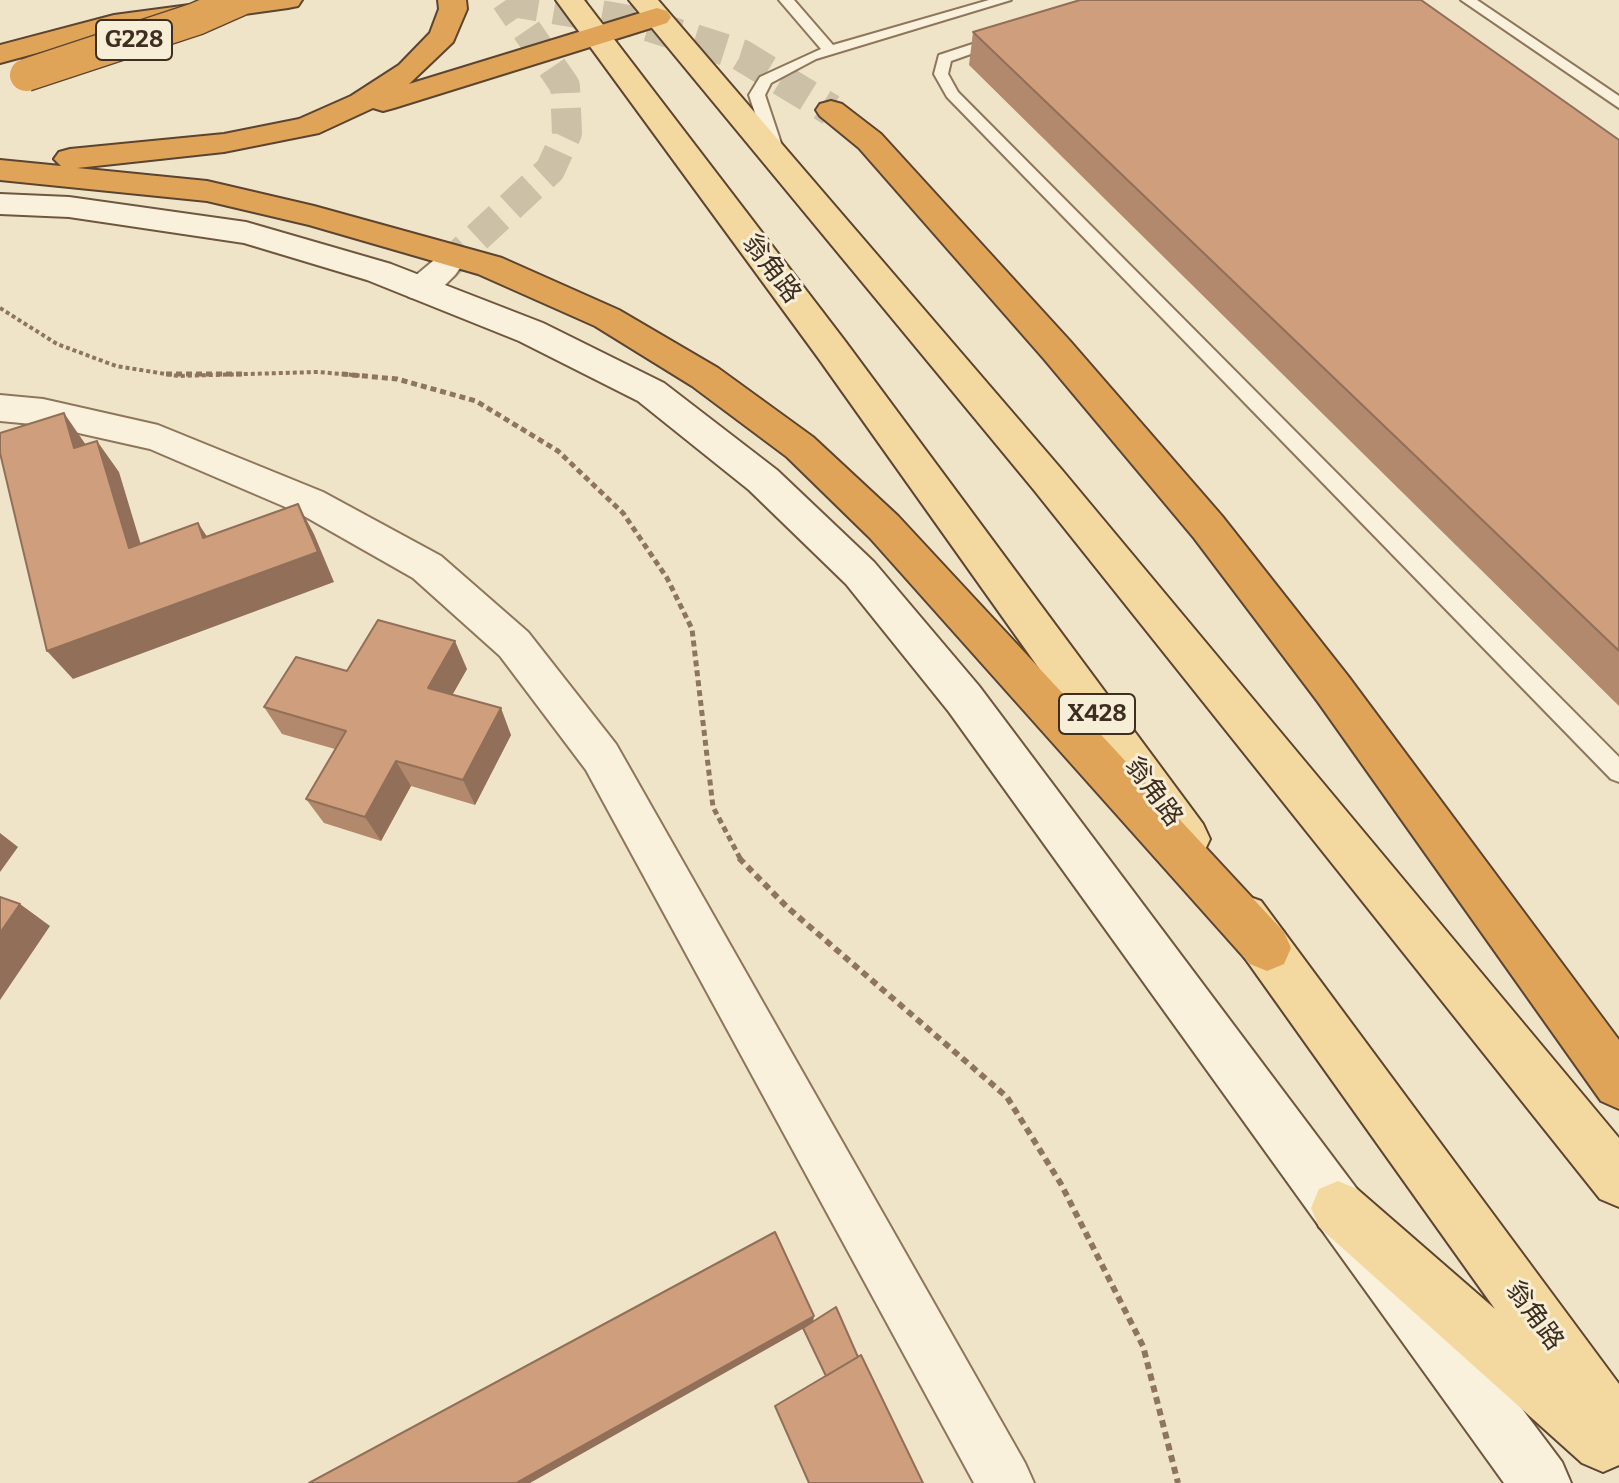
<!DOCTYPE html>
<html>
<head>
<meta charset="utf-8">
<style>
  body { margin:0 }
  canvas { display:block; background:#f0e4c8 }
</style>
</head>
<body>
<canvas width="1619" height="1483"></canvas>
<script>
const context = document.querySelector('canvas').getContext('2d');
context.lineJoin = 'round';
const shape = rows => new Path2D(rows.map(r => 'M' + r).join(''));
function stroke(path, color, width, dash) { context.strokeStyle = color; context.lineWidth = width; context.lineCap = dash ? 'butt' : 'round'; context.setLineDash(dash || []); context.stroke(path); }
function paint(path, color) { context.fillStyle = color; context.fill(path, 'evenodd'); }
function drawText(font, color, halo, rows, align = 'center') {
  context.font = font + ' Bitter,"Noto Sans SC",serif'; context.lineWidth = 6; context.setLineDash([]); context.textBaseline = 'middle'; context.strokeStyle = halo; context.fillStyle = color; for (const [text, x, y, turn = 0] of rows) {
    context.save(); context.translate(x, y); context.rotate((+turn || 0) * Math.PI / 180); context.textAlign = isNaN(turn) ? turn : align; if (halo) context.strokeText(text, 0, 0); context.fillText(text, 0, 0); context.restore();
  }
}
stroke(shape([
  [444,268,550,170,567,133,565,86,506,0]
]), '#ccc0a6', 30, [30, 15]);
stroke(shape([
  [507,0,641,23,741,55,831,110]
]), '#ccc0a6', 32, [32, 16]);
const lane = shape([
  [779,0,794,0,833,45,989,0,1011,0,816,59,771,83,765,95,785,155,777,160,769,155,749,95,760,77,821,49,779,0],
  [1461,0,1477,0,1619,96,1619,108,1461,0],
  [997,36,1004,40,1002,43,951,61,948,74,958,92,1619,757,1619,782,1611,779,947,97,934,74,939,55,997,36]
]);
const street = shape([
  [444,257,455,261,460,268,455,275,433,297,421,300,409,297,405,289,409,281,433,261,444,257],
  [0,395,43,399,158,425,323,492,441,556,528,632,616,744,1025,1463,1034,1483,974,1483,586,770,500,656,413,578,297,512,150,449,43,425,0,421,0,395]
]);
const secondary = shape([
  [0,194,69,197,246,222,391,264,543,323,664,383,777,470,874,562,979,686,1562,1462,1571,1483,1504,1483,949,712,846,584,749,490,638,401,519,341,367,280,244,243,69,217,0,214,0,194]
]);
const primary = shape([
  [556,0,584,0,845,341,1203,824,1210,839,1203,854,1187,860,1171,854,819,359,556,0],
  [629,0,658,0,1062,470,1619,1138,1619,1207,1600,1199,1034,490,629,0],
  [1244,895,1261,901,1619,1384,1619,1465,1603,1472,1582,1463,1319,1227,1311,1208,1319,1189,1338,1181,1357,1189,1495,1309,1227,933,1220,917,1227,901,1244,895]
]);
const highway = shape([
  [227,0,302,0,298,6,288,8,115,32,0,63,0,45,114,15,227,0],
  [438,0,466,0,467,9,453,42,409,84,647,11,657,8,667,11,671,17,667,23,394,108,383,111,373,108,319,133,224,152,77,168,207,181,314,206,502,258,619,310,718,368,813,437,898,516,1284,932,1291,948,1284,964,1267,971,1250,964,870,538,787,457,692,386,595,326,478,274,309,225,207,201,0,180,0,160,61,166,54,159,59,152,70,149,224,134,299,119,351,96,399,65,430,33,439,9,438,0],
  [831,101,842,104,881,134,1070,341,1222,516,1348,676,1619,1040,1619,1109,1601,1101,1318,702,1194,538,1044,359,859,148,820,116,816,110,820,104,831,101]
]);
stroke(lane, '#8d765c', 4);
stroke(street, '#8d765c', 4);
stroke(secondary, '#6f573f', 4);
stroke(primary, '#5b4430', 4);
stroke(highway, '#5b4430', 4);
stroke(shape([
  [0,308,57,344,116,366,178,376,318,372,365,376]
]), '#8d765c', 4, [4, 3]);
stroke(shape([
  [166,374,243,374],
  [342,374,397,379,476,401,558,451,623,513,667,578,692,629,713,807,741,860]
]), '#8d765c', 5, [6, 4]);
stroke(shape([
  [739,858,787,907,1007,1097,1061,1184,1143,1346,1178,1483]
]), '#8d765c', 6, [7, 5]);
paint(lane, '#faf1dc');
paint(street, '#faf1dc');
paint(secondary, '#faf1dc');
paint(primary, '#f3d9a0');
paint(highway, '#e0a458');
const highwayBridge = shape([
  [26,75,196,19,239,0]
]);
stroke(highwayBridge, '#5b4430', 35, []);
stroke(highwayBridge, '#e0a458', 32);
paint(shape([
  [973,32,1619,140,1619,706,969,65],
  [467,669,452,695,511,735,475,805,411,786,381,841,324,823,306,799,335,749,282,734,264,707,347,671]
]), '#b2896c');
paint(shape([
  [64,413,86,445,74,448],
  [97,441,119,472,151,578,129,548],
  [298,504,314,534,334,582,73,679,47,651],
  [198,523,218,553,203,538],
  [455,641,467,669,441,715,428,688],
  [501,708,511,735,475,805,463,780],
  [396,761,411,786,381,841,365,817],
  [0,833,18,847,0,872],
  [20,904,50,926,0,1000,0,933],
  [814,1316,813,1323,530,1483,516,1483]
]), '#916f58');
const building = shape([
  [1080,0,1421,0,1619,140,1619,651,973,32,1080,0],
  [64,413,74,448,97,441,129,548,198,523,203,538,298,504,318,552,47,651,0,453,0,433,64,413],
  [378,620,455,641,428,688,501,708,463,780,396,761,365,817,306,799,346,731,264,707,296,657,347,671,378,620],
  [0,897,20,904,0,933,0,897],
  [775,1232,814,1316,516,1483,309,1483,775,1232],
  [836,1307,858,1357,826,1376,803,1328,836,1307],
  [861,1355,923,1483,809,1483,775,1406,861,1355]
]);
paint(building, '#cf9f7d');
stroke(building, '#916f58', 2);
for (const [x, y, w] of [
  [134,40,76],
  [1097,714,76]
]) { const box = new Path2D(); box.roundRect(x - w / 2, y - 20, w, 40, 6); context.fillStyle = '#f7eed8'; context.fill(box); stroke(box, '#3d2e20', 2); }
drawText('bold 24px', '#3d2e20', null, [
  ["G228",134,40],
  ["X428",1097,714]
]);
drawText('26px', '#3d2e20', '#f7eed8', [
  ["翁角路",771,269,53],
  ["翁角路",1153,792,54],
  ["翁角路",1534,1316,54]
]);
</script>
</body>
</html>
